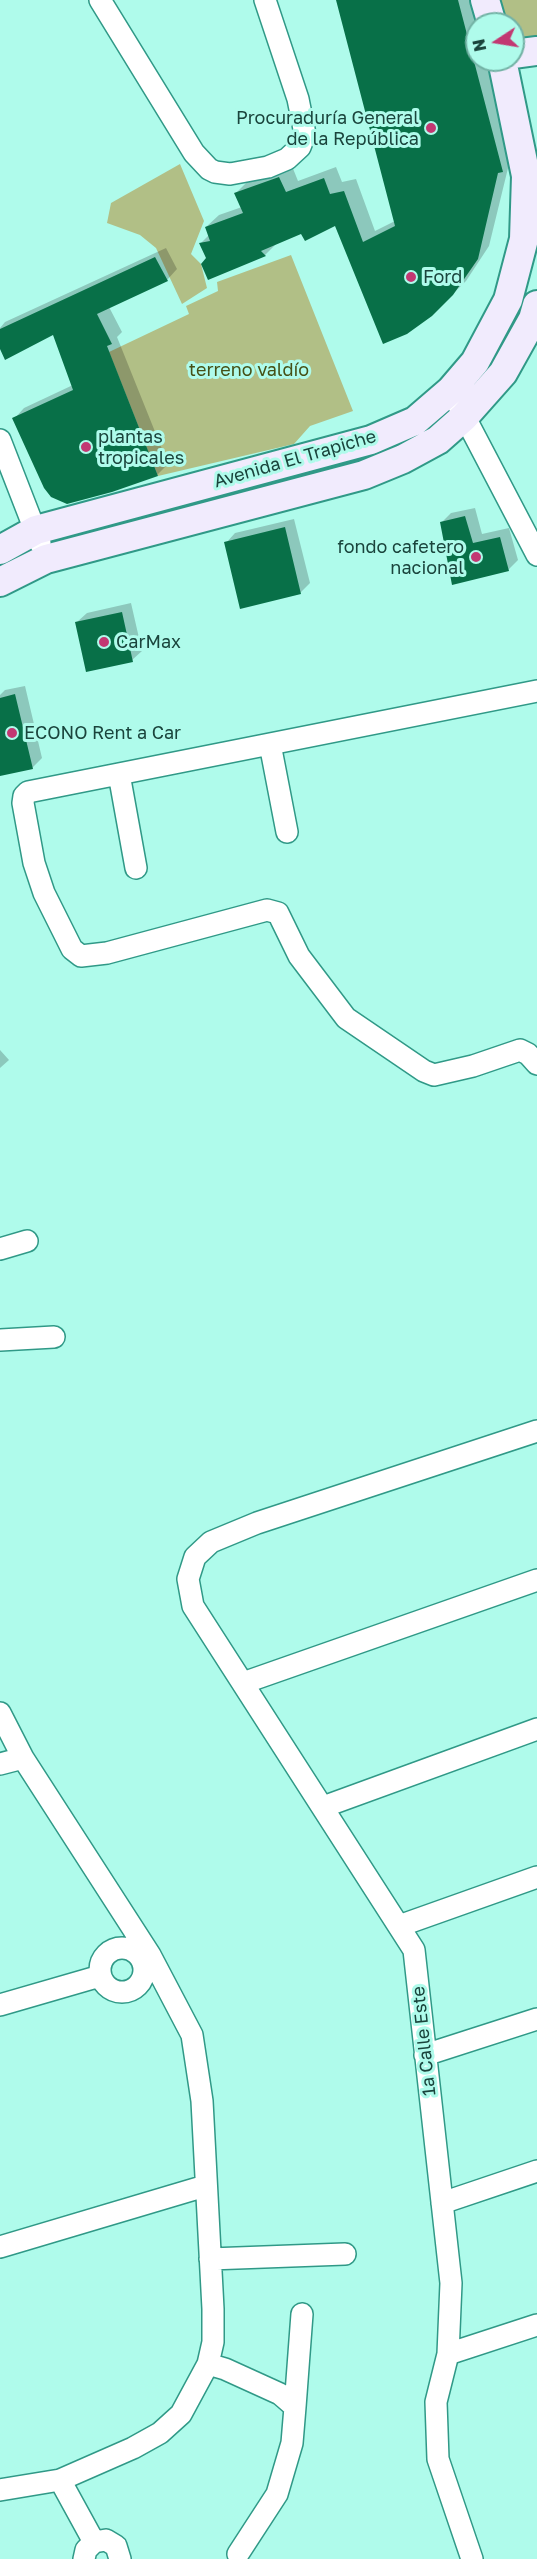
<!DOCTYPE html>
<html>
<head>
<meta charset="utf-8">
<style>
  body { margin:0 }
  #map { position:relative; width:537px; height:2559px; overflow:hidden; background:#affbeb; font-family:"Golos Text",sans-serif }
  canvas { display:block }
  .north { position:absolute; left:465px; top:12px; width:60px; height:60px; box-sizing:border-box; background:#affbeb; border:2px solid #73b2a5; border-radius:50%; rotate:258deg; font-size:16px; font-weight:700; line-height:24px; text-align:center; color:#1a443c }
  .north::after { content:''; display:block; margin:auto; width:21px; height:27px; background:#c23872; clip-path:polygon(50% 0,100% 100%,50% 72%,0 100%) }
</style>
</head>
<body>
<div id="map">
<canvas width="537" height="2559"></canvas>
<div class="north">N</div>
</div>
<script>
const context = document.querySelector('canvas').getContext('2d');
context.lineJoin = 'round';
function paint(path, color) { context.fillStyle = color; context.fill(path, 'evenodd'); }
const shape = rows => new Path2D(rows.map(r => 'M' + r).join(''));
function stroke(path, color, width, dash) { context.strokeStyle = color; context.lineWidth = width; context.lineCap = dash ? 'butt' : 'round'; context.setLineDash(dash || []); context.stroke(path); }
function drawText(font, color, halo, rows, align = 'center') {
  context.font = font + ' "Golos Text",sans-serif'; context.lineWidth = 6; context.setLineDash([]); context.textBaseline = 'middle'; context.strokeStyle = halo; context.fillStyle = color; for (const [text, x, y, turn = 0] of rows) {
    context.save(); context.translate(x, y); context.rotate((+turn || 0) * Math.PI / 180); context.textAlign = isNaN(turn) ? turn : align; if (halo) context.strokeText(text, 0, 0); context.fillText(text, 0, 0); context.restore();
  }
}
paint(shape([
  [494,0,537,0,537,38,513,44,513,24,501,24],
  [180,164,204,221,191,254,201,264,207,288,182,304,156,248,140,235,107,223,111,203],
  [291,255,353,411,310,426,294,444,158,476,109,352,189,314,186,306,218,291,217,282]
]), '#b1bf86');
paint(shape([
  [337,0,473,0,479,24,477,24,477,60,488,60,509,164,489,246,466,281,431,315,335,224,302,232,278,242,265,255,208,259,201,243,209,235,206,227,219,215,242,207,236,193,248,181,292,166,298,181,336,167,342,182,356,179,375,231,395,221],
  [166,248,177,269,167,280,109,307,122,332,117,337,168,464,157,475,14,419,24,408,73,385,54,333,0,345,0,328,5,322],
  [475,508,482,534,509,528,518,560,508,570,442,522,451,513],
  [294,519,310,583,300,593,226,543,235,533],
  [131,603,142,651,132,660,77,622,87,613],
  [25,686,42,758,32,768,0,775,0,695,5,690],
  [0,1050,9,1060,0,1068]
]), '#0003');
paint(shape([
  [336,0,458,0,503,172,498,173,478,259,453,295,432,316,407,334,383,344,335,226,305,241,301,234,261,251,266,256,208,280,201,264,206,258,199,243,210,241,205,227,243,213,234,193,279,177,286,192,324,178,330,194,344,191,363,242,395,226],
  [155,257,168,281,97,314,112,344,107,346,158,476,112,492,67,504,51,497,44,488,12,418,73,390,53,335,5,360,0,349,0,329],
  [465,516,473,543,500,537,509,571,452,585,440,522],
  [285,527,301,594,240,609,224,542],
  [122,612,133,662,86,672,75,622],
  [15,694,33,769,0,776,0,698]
]), '#087048');
const street = shape([
  [100,0,194,153,209,169,215,172,230,174,268,167,287,159,300,147,305,134,298,99,265,0],
  [458,404,537,555],
  [0,440,40,543],
  [537,691,28,792,24,796,23,803,34,863,44,893,72,949,81,956,107,953,267,910,278,913,299,956,346,1018,424,1071,434,1075,473,1066,520,1050,528,1054,537,1064],
  [270,744,287,832],
  [119,774,136,868],
  [0,1249,27,1241],
  [0,1340,54,1337],
  [243,1683,537,1580],
  [0,1713,23,1758,150,1955,192,2035,202,2101,213,2309,213,2342,208,2364,181,2414,160,2433,133,2448,60,2480,0,2490],
  [0,1764,23,1758],
  [323,1807,537,1729],
  [399,1926,537,1877],
  '100 1970a22 22 0 1 1 44 0a22 22 0 1 1-44 0Z',
  [0,2005,100,1976],
  [425,2055,537,2019],
  [442,2203,537,2171],
  [0,2247,205,2186],
  [210,2259,345,2254],
  [448,2354,537,2325],
  [208,2364,225,2369,280,2394,295,2407,292,2443,277,2494,238,2554],
  [295,2407,302,2314],
  [60,2480,94,2542],
  [84,2559,86,2550,94,2542,106,2540,116,2546,120,2559],
  [472,2559,438,2459,436,2402,448,2354,451,2283,414,1950,193,1606,188,1579,195,1557,211,1542,257,1523,537,1431]
]);
const secondary = shape([
  [485,0,492,24],
  [513,54,537,51],
  [0,550,36,530,371,440,415,421,451,390,475,362,508,300,524,239,526,176,502,60],
  [0,582,46,559,364,475,403,459,438,440,464,417,503,373,533,319,537,305]
]);
stroke(street, '#309987', 24);
stroke(secondary, '#309987', 32);
stroke(street, '#fff', 21);
stroke(secondary, '#f1ebfd', 28);
for (const [x, y, r, color] of [
  [431,128,6,"#c23872"],
  [411,277,6,"#c23872"],
  [86,447,6,"#c23872"],
  [476,557,6,"#c23872"],
  [104,642,6,"#c23872"],
  [12,733,6,"#c23872"]
]) { const dot = new Path2D(); dot.arc(x, y, r, 0, 2 * Math.PI); context.fillStyle = color; context.fill(dot); stroke(dot, '#affbeb', 2); }
drawText('18px', '#1a443c', '#affbeb', [
  ["Procuraduría General",419,118,"right"],
  ["de la República",419,139,"right"],
  ["Ford",423,277],
  ["plantas",98,437],
  ["tropicales",98,458],
  ["fondo cafetero",464,547,"right"],
  ["nacional",464,568,"right"],
  ["CarMax",116,642],
  ["ECONO Rent a Car",24,733]
], 'left');
drawText('18px', '#455015', '#affbeb', [
  ["terreno valdío",249,370]
]);
drawText('18px', '#1a443c', '#affbeb', [
  ["Avenida El Trapiche",295,459,-16],
  ["1a Calle Este",424,2041,-96]
]);
</script>
</body>
</html>
